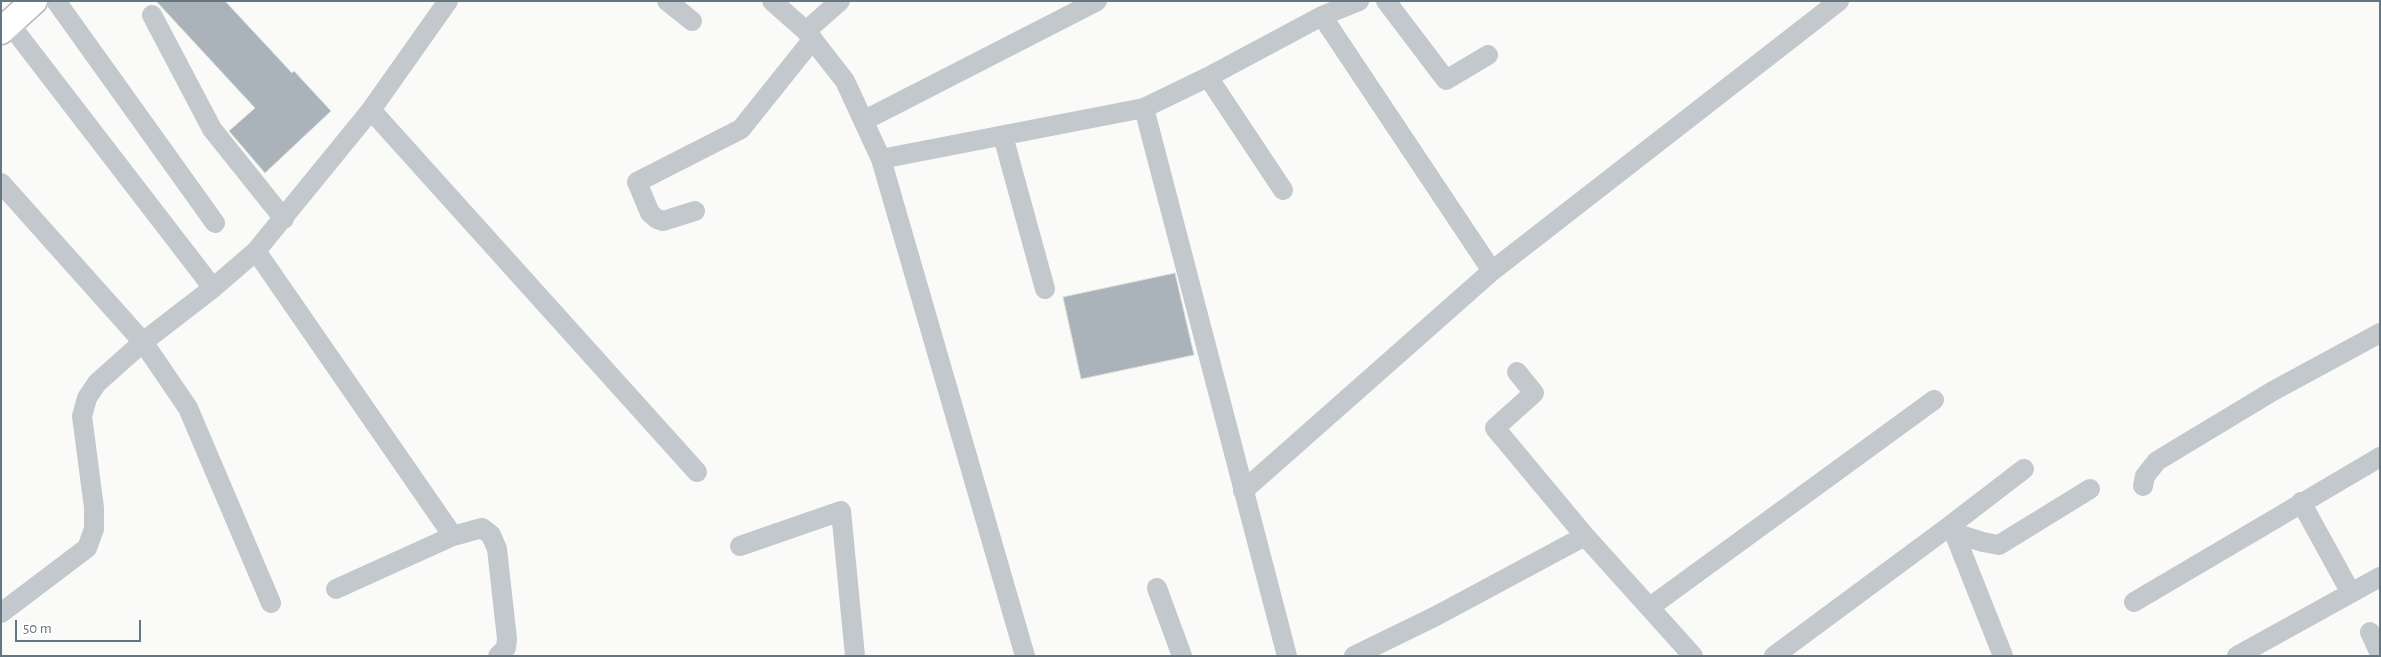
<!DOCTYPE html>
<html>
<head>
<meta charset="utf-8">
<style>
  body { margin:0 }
  #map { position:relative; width:2381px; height:657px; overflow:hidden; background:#fafaf8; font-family:"Alegreya Sans",sans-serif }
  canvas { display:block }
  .frame { position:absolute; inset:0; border:2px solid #657683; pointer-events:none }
  .scale { position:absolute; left:15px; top:620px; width:126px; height:22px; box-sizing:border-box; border:2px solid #657683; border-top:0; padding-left:6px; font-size:15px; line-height:18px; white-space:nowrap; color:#657683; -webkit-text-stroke:4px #fff; paint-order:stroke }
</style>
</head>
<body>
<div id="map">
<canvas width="2381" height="657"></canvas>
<div class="frame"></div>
<div class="scale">50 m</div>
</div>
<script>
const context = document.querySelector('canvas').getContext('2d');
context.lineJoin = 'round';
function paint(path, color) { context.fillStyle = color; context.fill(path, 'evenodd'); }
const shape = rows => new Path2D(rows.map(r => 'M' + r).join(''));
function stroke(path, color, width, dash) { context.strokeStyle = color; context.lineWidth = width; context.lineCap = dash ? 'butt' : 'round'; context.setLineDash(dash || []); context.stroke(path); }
const building = shape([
  [156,1,225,1,292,73,294,71,331,111,265,173,229,131,255,108,156,1],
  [1175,273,1194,355,1081,379,1063,297,1175,273]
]);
paint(building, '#aab3b9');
stroke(building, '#dcdcda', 1);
const major = shape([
  [1,31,34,1]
]);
stroke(major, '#b5babe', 29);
stroke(shape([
  [56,1,215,223],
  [667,1,692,21],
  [772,1,806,31,845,81,881,159,1025,656],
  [1386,1,1446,80,1488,55],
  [152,15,212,129,284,219],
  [1322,16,1492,271],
  [9,23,213,288],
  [806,31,840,1],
  [1208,77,1283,190],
  [1144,108,1287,656],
  [371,110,697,472],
  [865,120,1097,1],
  [1003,136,1045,289],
  [881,159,1144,108,1208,77,1322,16,1359,1],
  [1,183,143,342,188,408,271,603],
  [695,211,663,221,657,219,650,213,637,182,741,129,813,39],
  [256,251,453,536],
  [1517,372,1534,393,1495,428,1585,536],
  [2143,486,2145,476,2157,461,2273,391,2380,333],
  [1243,491,1492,271,1839,1],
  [2301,502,2351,593],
  [1954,533,1983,542,1999,545,2090,489],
  [740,546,841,511,855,656],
  [1157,588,1182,656],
  [336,589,453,536,482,528,491,535,497,549,507,639,506,648,498,656],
  [2134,602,2380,457],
  [1650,607,1934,400],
  [1,613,87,548,94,529,94,508,82,416,87,398,97,383,143,342,213,288,256,251,371,110,448,1],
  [2370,632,2380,654],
  [1354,656,1436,616,1585,536,1693,656],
  [1774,656,1951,525],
  [2003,656,1951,525,2024,469],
  [2237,656,2380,577]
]), '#c3c8cc', 20);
stroke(major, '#fff', 26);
</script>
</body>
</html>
